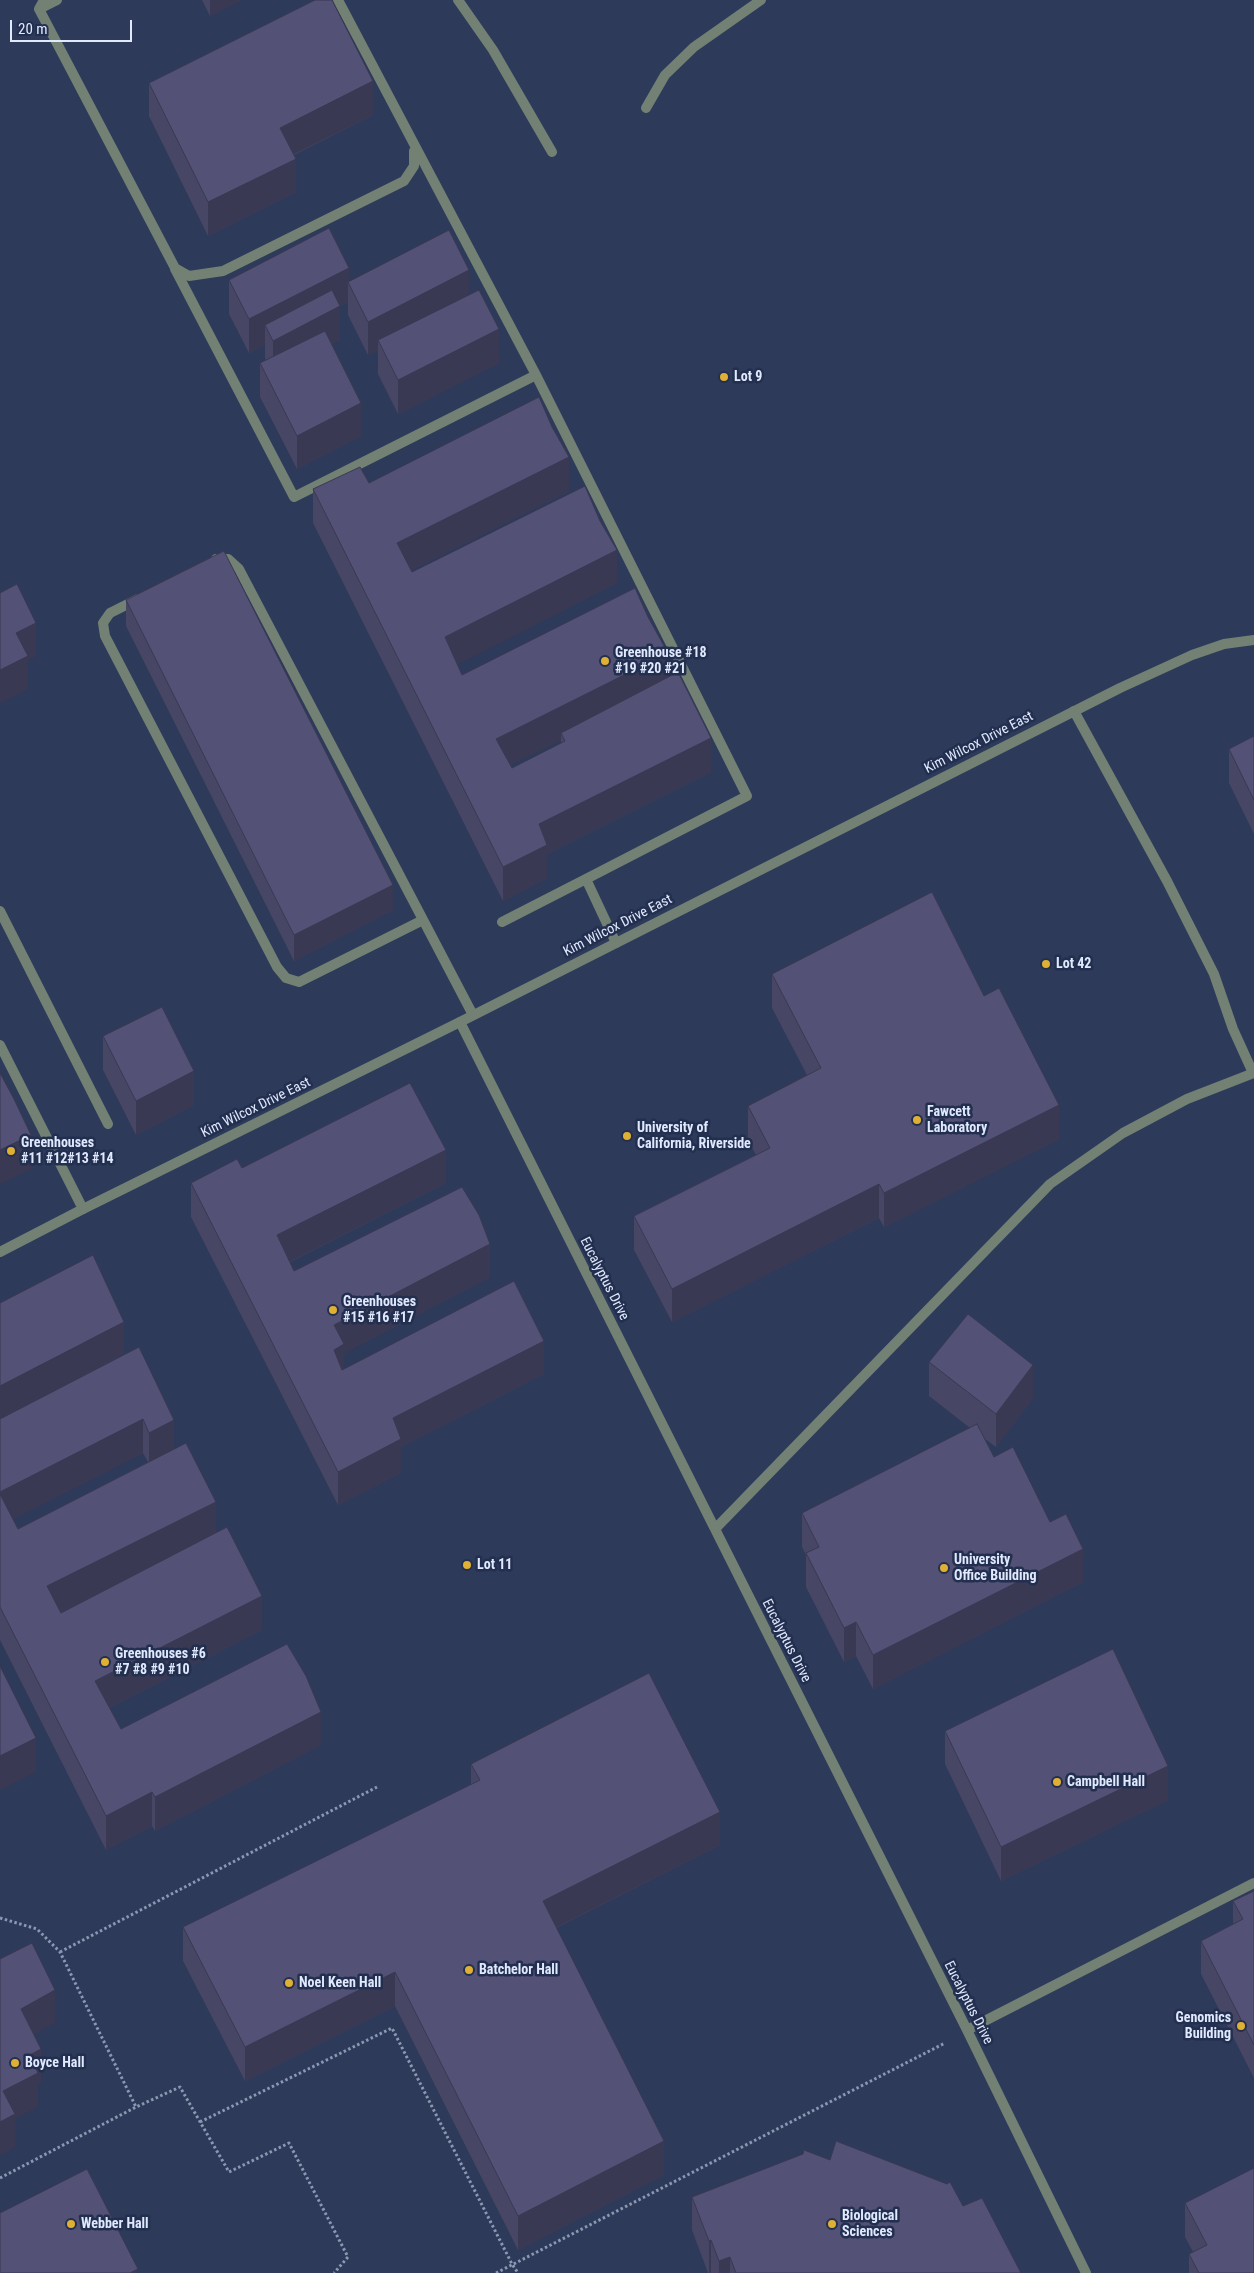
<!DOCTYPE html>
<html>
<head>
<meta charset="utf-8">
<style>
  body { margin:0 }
  #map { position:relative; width:1254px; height:2273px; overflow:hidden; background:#2d3a5a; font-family:"Roboto Condensed",sans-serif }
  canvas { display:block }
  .scale { position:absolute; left:10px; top:20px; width:122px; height:22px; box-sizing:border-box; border:2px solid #e0e9fe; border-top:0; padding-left:6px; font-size:15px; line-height:18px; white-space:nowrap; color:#e0e9fe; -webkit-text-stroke:4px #232f4f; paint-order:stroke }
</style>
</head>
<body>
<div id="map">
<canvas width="1254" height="2273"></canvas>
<div class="scale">20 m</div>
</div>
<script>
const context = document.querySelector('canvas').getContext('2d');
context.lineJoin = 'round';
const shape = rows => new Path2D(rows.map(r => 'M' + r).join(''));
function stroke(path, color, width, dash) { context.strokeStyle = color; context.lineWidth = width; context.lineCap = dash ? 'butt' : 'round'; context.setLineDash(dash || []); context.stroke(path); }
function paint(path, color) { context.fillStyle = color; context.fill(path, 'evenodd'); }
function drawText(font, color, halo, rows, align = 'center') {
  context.font = font + ' "Roboto Condensed",sans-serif'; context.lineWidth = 5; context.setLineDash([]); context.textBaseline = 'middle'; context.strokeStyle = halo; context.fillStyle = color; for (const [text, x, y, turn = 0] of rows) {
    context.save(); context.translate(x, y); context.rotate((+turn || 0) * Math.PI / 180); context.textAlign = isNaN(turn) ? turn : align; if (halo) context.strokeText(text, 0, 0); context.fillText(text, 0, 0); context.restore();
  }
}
stroke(shape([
  [0,1918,37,1929,60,1952,136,2107],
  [60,1952,377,1787],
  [200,2122,392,2028,512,2264,518,2273],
  [0,2178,136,2107,180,2087,229,2172,289,2143,348,2257,334,2273],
  [496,2273,945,2043]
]), '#8c97b1', 3, [2.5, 2.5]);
stroke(shape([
  [44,0,39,9,175,268,189,276,223,271,404,181,414,166,414,151],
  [338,0,536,375,747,796,586,879],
  [458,0,493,50,552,152],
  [39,9,57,0],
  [646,108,665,75,694,47,761,0],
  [175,269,294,497,536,375],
  [216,559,228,559,239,569,473,1015],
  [138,599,110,613,103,623,105,636,277,967,286,978,299,982,423,920],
  [1074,711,1167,881,1214,974,1233,1029,1253,1073],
  [0,911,108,1124],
  [502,922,586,879,616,943],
  [460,1022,967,2030,1086,2273],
  [0,1045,83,1209],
  [715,1529,1050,1184,1123,1133,1187,1099,1254,1073],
  [967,2030,1254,1883]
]), '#728173', 10);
stroke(shape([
  [0,1252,83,1209,460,1022,1120,688,1192,655,1224,644,1254,640]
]), '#728173', 10);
paint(shape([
  [202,0,241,0,210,16],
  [149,83,373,115,294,155,296,192,208,236,149,116],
  [229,280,349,281,469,295,499,363,398,414,378,374,378,350,368,355,348,315,348,302,340,306,340,340,331,344,361,436,297,469,260,397,260,363,266,361,265,358,265,345,249,353,229,314],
  [369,483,569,491,411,570,412,572,617,583,457,664,462,675,668,677,711,772,547,854,547,878,503,901,313,523,313,489],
  [561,740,561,743,512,768,510,765],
  [126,600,393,910,294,961,126,626],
  [1254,736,1254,834,1229,783,1229,749],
  [772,974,984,996,1059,1139,884,1227,879,1218,672,1322,634,1250,634,1216,756,1155,748,1140,748,1106,807,1075,772,1008],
  [103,1036,194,1105,136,1135,103,1070],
  [242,1168,446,1183,290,1262,294,1271,490,1277,344,1353,344,1369,544,1374,401,1447,401,1473,338,1505,191,1217,191,1183],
  [124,1354,174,1449,216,1533,262,1630,109,1708,121,1729,321,1745,155,1831,152,1826,106,1850,0,1640,0,1419],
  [143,1453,148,1462,18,1529,13,1519],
  [929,1362,1033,1398,996,1447,985,1439,994,1457,1050,1522,1083,1582,873,1689,856,1656,844,1662,806,1587,806,1555,802,1547,802,1513,970,1428,929,1396],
  [945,1731,1168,1800,1001,1881,945,1764],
  [471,1764,720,1845,556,1928,664,2175,518,2250,395,2006,245,2081,183,1961,183,1927,471,1785],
  [1254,1891,1254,2078,1201,1974,1201,1941,1233,1924,1233,1901],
  [692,2197,963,2206,1021,2273,708,2273,692,2230],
  [1185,2203,1254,2273,1189,2273,1189,2254,1193,2252,1185,2237]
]), '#474665');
paint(shape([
  [210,0,241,0,210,16],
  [373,81,373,115,280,161,280,128],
  [296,159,296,192,208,236,208,202],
  [349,268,349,284,348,282,348,302,340,306,340,340,273,375,273,341,265,325,265,345,249,353,249,319],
  [469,270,469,304,378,340,378,350,368,355,368,322],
  [499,329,499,363,398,414,398,380],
  [361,403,361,436,297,469,297,436],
  [569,457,569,491,397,577,397,543],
  [617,550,617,583,445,671,445,637],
  [36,623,36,656,28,660,28,689,0,703,0,670,16,633],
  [668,653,668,687,561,733,561,740,496,772,496,739],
  [711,738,711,772,547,854,547,878,503,901,503,867,539,824],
  [393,885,393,910,294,961,294,935],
  [194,1071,194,1105,136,1135,136,1101],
  [1059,1105,1059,1139,884,1227,884,1193],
  [31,1135,31,1169,0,1184,0,1150],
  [446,1150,446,1183,277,1268,277,1235],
  [879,1184,879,1218,672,1322,672,1289],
  [490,1244,490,1277,344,1353,344,1378,334,1383,334,1325],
  [124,1322,124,1356,0,1419,0,1386],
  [544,1341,544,1374,401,1447,401,1473,338,1505,338,1472,393,1418],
  [1033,1365,1033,1398,996,1447,996,1414],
  [143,1419,143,1453,0,1526,0,1492],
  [174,1420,174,1454,149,1466,149,1433],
  [216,1502,216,1536,47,1620,47,1586],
  [1083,1549,1083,1582,873,1689,873,1655],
  [262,1596,262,1630,95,1715,95,1681],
  [856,1622,856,1656,844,1662,844,1628],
  [321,1712,321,1745,155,1831,155,1797],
  [36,1738,36,1772,0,1790,0,1756],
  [1168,1766,1168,1800,1001,1881,1001,1847],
  [152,1792,152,1826,106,1850,106,1816],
  [720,1812,720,1845,543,1934,543,1901],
  [395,1972,395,2006,245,2081,245,2047],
  [55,1990,55,2023,21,2042,21,2009],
  [41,2049,41,2083,38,2084,38,2107,15,2119,15,2147,0,2155,0,2122,3,2091,30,2055],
  [664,2141,664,2175,518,2250,518,2216],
  [711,2240,711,2273,709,2273,709,2241],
  [730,2257,730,2273,719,2273,719,2261],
  [138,2269,138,2273,130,2273]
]), '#3a3953');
const building = shape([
  [315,0,332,0,373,81,280,128,296,159,208,202,149,83,315,0],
  [329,228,349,268,249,319,229,280,329,228],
  [449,230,469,270,368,322,348,282,449,230],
  [332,290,340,306,273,341,265,325,332,290],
  [479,290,499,329,398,380,378,340,479,290],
  [325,331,361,403,297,436,260,363,325,331],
  [539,397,552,427,569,457,397,543,412,572,585,486,600,521,617,550,445,637,462,675,635,588,648,617,668,653,496,739,512,768,565,741,561,733,678,672,711,738,539,824,547,845,503,867,313,489,360,467,369,483,539,397],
  [224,551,393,885,294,935,126,600,224,551],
  [17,584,36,623,16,633,28,656,0,670,0,593,17,584],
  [1254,736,1254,800,1229,749,1254,736],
  [932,892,984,996,999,988,1059,1105,884,1193,879,1184,672,1289,634,1216,770,1148,748,1106,821,1068,772,974,932,892],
  [162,1007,194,1071,136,1101,103,1036,162,1007],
  [0,1073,14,1099,31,1135,0,1150,0,1073],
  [410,1083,446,1150,277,1235,294,1271,462,1187,479,1215,490,1244,334,1325,344,1344,334,1350,342,1370,514,1281,544,1341,393,1418,401,1439,338,1472,191,1183,237,1159,242,1168,410,1083],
  [93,1255,124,1322,0,1386,0,1303,93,1255],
  [968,1314,1033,1365,996,1414,929,1362,968,1314],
  [139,1347,174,1420,149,1433,143,1419,0,1492,0,1419,139,1347],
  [977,1424,994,1457,1013,1447,1050,1522,1066,1514,1083,1549,873,1655,856,1622,844,1628,806,1553,819,1547,802,1513,977,1424],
  [186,1443,216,1502,47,1586,61,1613,227,1527,262,1596,95,1681,121,1729,287,1644,306,1676,321,1712,155,1797,152,1792,106,1816,0,1607,0,1494,18,1529,186,1443],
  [1113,1649,1168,1766,1001,1847,945,1731,1113,1649],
  [0,1666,36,1738,0,1756,0,1666],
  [649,1673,720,1812,543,1901,664,2141,518,2216,395,1972,245,2047,183,1927,480,1780,471,1764,649,1673],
  [1254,1891,1254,2045,1201,1941,1243,1919,1233,1901,1254,1891],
  [32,1943,55,1990,21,2009,41,2049,30,2055,38,2073,3,2091,15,2114,0,2122,0,1959,32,1943],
  [836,2141,947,2184,950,2182,963,2206,982,2198,1021,2273,736,2273,730,2257,719,2261,711,2240,709,2241,692,2197,803,2154,804,2150,830,2160,836,2141],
  [1254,2168,1254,2273,1199,2273,1189,2254,1207,2245,1185,2203,1254,2168],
  [87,2169,138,2269,130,2273,0,2273,0,2213,87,2169]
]);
paint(building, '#535176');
stroke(building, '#3a3953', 1);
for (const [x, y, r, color] of [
  [724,377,5,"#dfb034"],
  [605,661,5,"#dfb034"],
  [1046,964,5,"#dfb034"],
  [917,1120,5,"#dfb034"],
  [627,1136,5,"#dfb034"],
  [11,1151,5,"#dfb034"],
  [333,1310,5,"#dfb034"],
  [467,1565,5,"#dfb034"],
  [944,1568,5,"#dfb034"],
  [105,1662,5,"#dfb034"],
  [1057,1782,5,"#dfb034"],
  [469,1970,5,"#dfb034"],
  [289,1983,5,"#dfb034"],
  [1241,2026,5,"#dfb034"],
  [15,2063,5,"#dfb034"],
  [71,2224,5,"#dfb034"],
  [832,2224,5,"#dfb034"]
]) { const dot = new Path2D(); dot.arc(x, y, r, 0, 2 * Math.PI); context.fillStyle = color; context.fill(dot); stroke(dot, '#232f4f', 2); }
drawText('bold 14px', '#e0e9fe', '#232f4f', [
  ["Lot 9",734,377],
  ["Greenhouse #18",615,653],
  ["#19 #20 #21",615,669],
  ["Lot 42",1056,964],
  ["Fawcett",927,1112],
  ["Laboratory",927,1128],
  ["University of",637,1128],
  ["California, Riverside",637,1144],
  ["Greenhouses",21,1143],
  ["#11 #12#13 #14",21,1159],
  ["Greenhouses",343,1302],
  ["#15 #16 #17",343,1318],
  ["University",954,1560],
  ["Office Building",954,1576],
  ["Lot 11",477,1565],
  ["Greenhouses #6",115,1654],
  ["#7 #8 #9 #10",115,1670],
  ["Campbell Hall",1067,1782],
  ["Batchelor Hall",479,1970],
  ["Noel Keen Hall",299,1983],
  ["Genomics",1231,2018,"right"],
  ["Building",1231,2034,"right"],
  ["Boyce Hall",25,2063],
  ["Biological",842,2216],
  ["Sciences",842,2232],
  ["Webber Hall",81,2224]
], 'left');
drawText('14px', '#e0e9fe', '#232f4f', [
  ["Kim Wilcox Drive East",979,743,-27],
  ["Kim Wilcox Drive East",618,926,-27],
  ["Kim Wilcox Drive East",256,1108,-26],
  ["Eucalyptus Drive",604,1279,63],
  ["Eucalyptus Drive",786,1641,63],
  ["Eucalyptus Drive",968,2003,63]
]);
</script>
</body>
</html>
